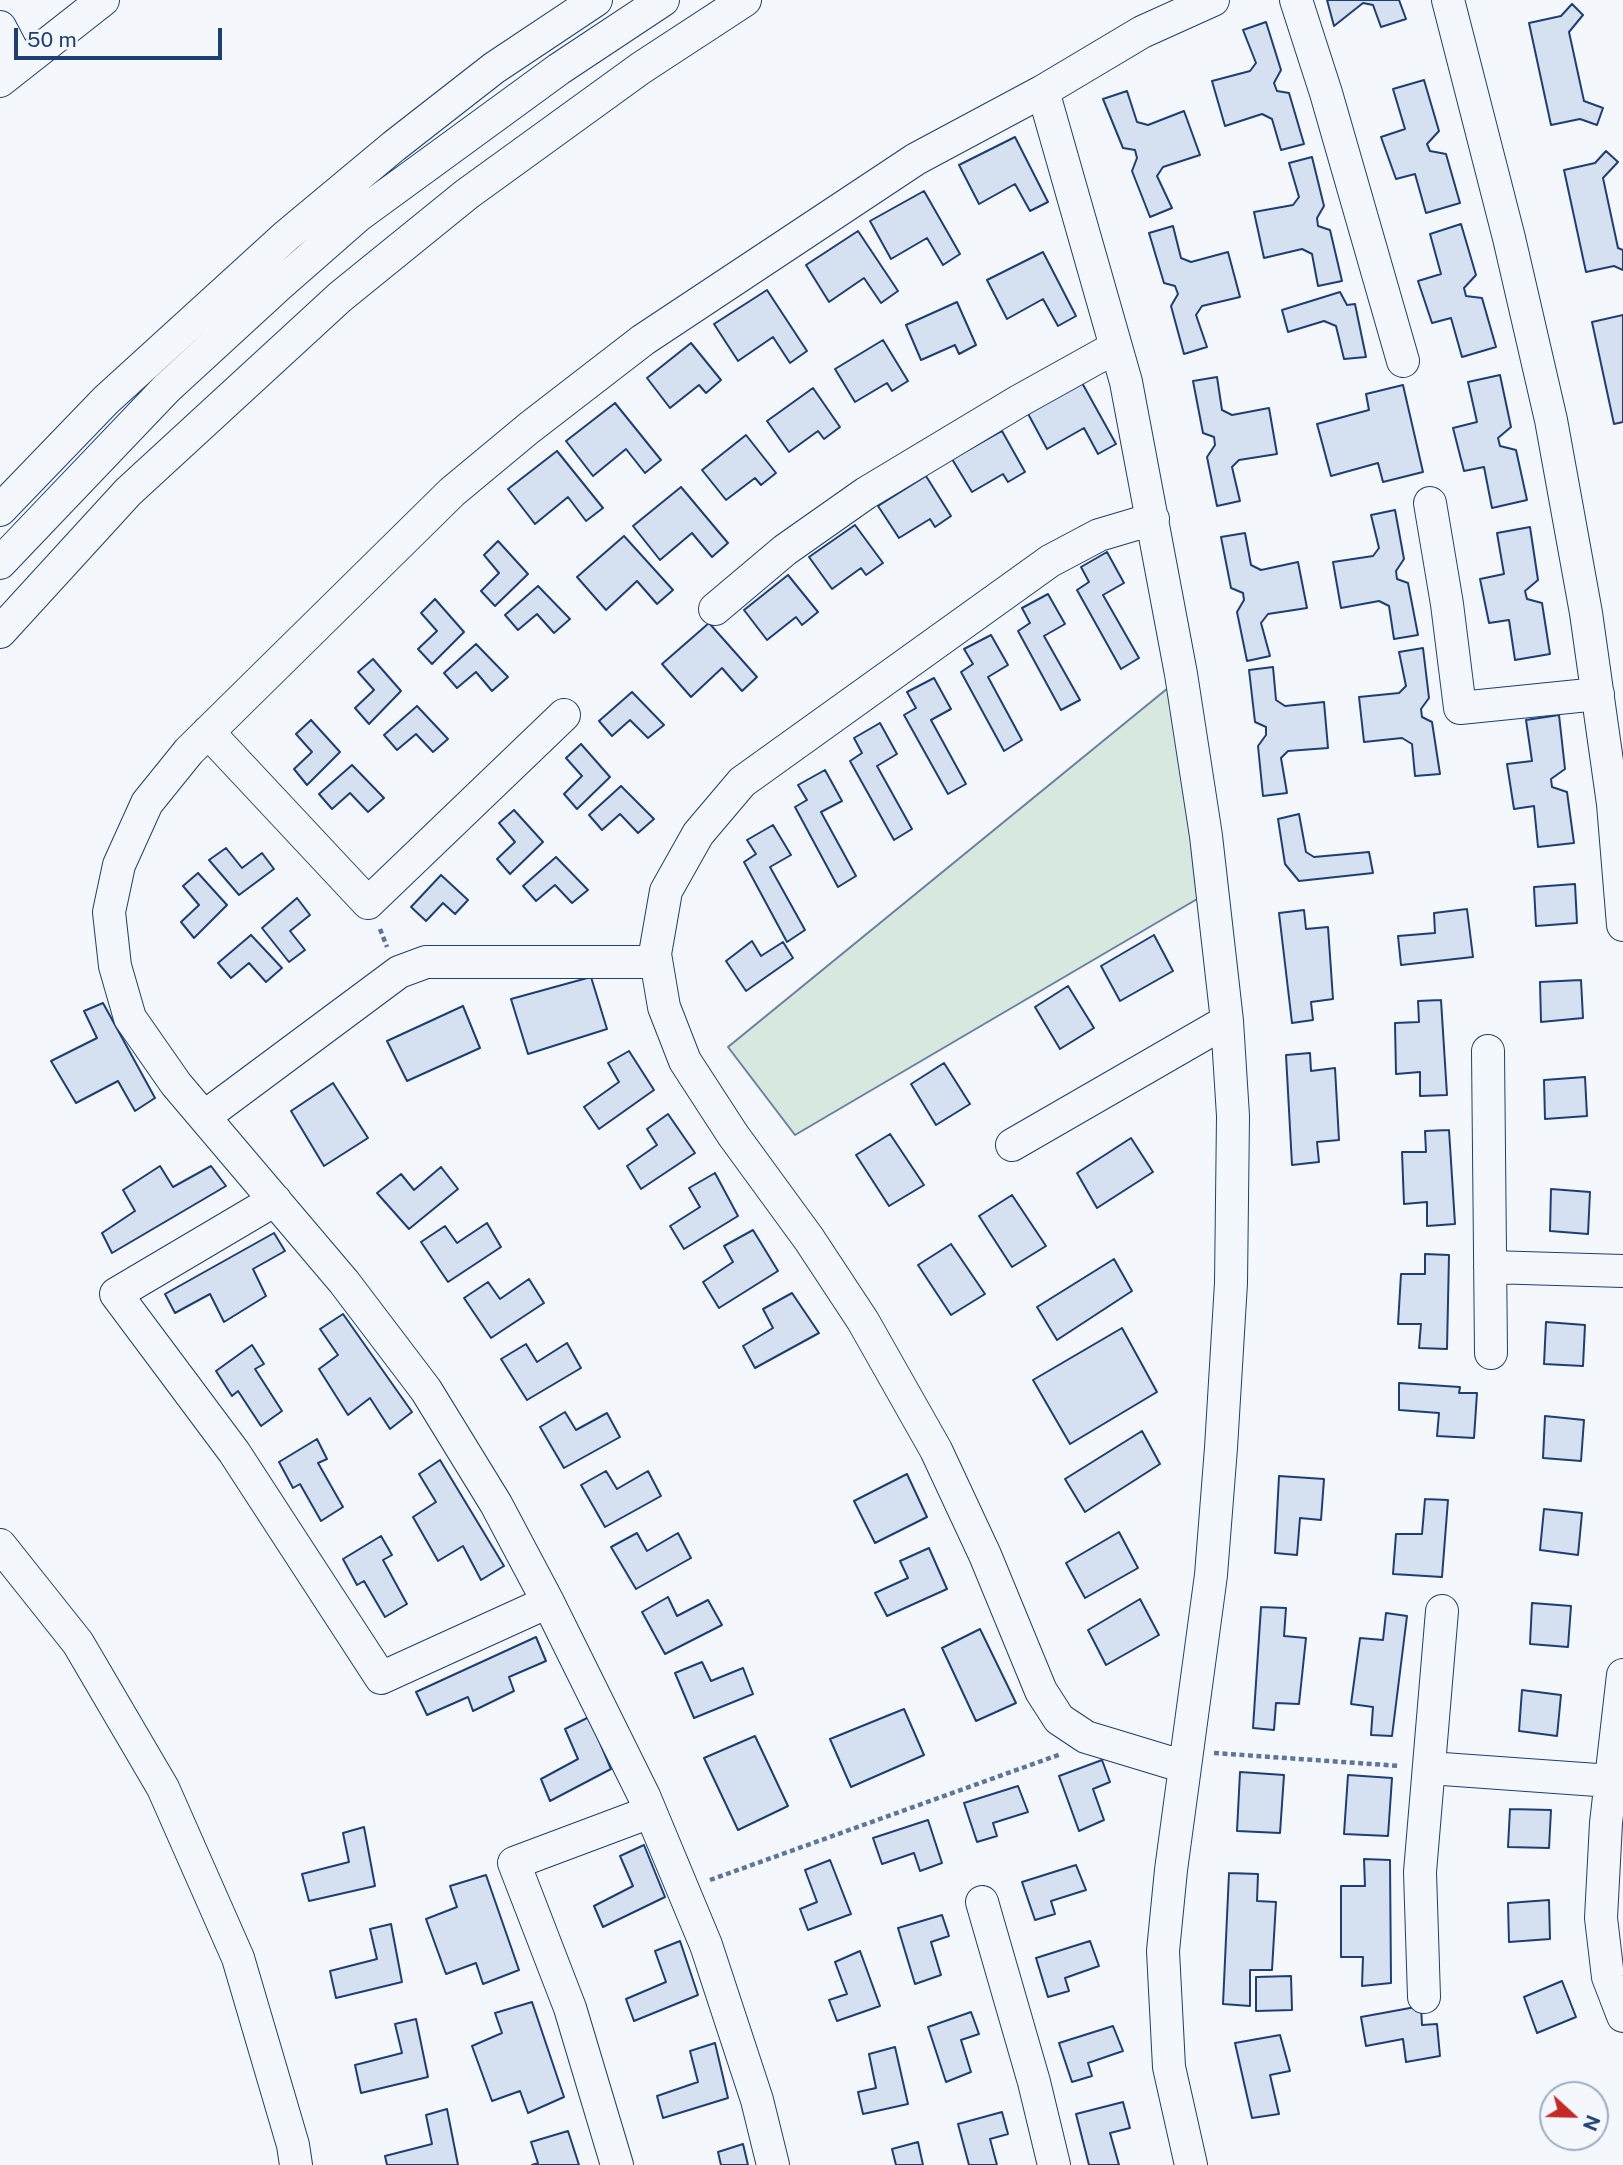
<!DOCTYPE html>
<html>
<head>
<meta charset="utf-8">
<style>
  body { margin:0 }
  #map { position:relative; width:1623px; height:2165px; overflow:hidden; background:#f4f7fb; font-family:"Public Sans",sans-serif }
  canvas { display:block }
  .north { position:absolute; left:1539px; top:2081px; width:70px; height:70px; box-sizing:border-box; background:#f4f7fb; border:2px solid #9eadc5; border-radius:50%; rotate:112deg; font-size:19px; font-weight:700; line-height:28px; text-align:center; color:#1d3f73 }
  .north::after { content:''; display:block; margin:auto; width:24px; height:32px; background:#c62828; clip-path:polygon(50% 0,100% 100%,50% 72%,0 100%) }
  .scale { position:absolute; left:14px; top:28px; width:208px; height:32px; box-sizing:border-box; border:4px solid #1d3f73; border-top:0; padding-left:9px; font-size:21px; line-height:24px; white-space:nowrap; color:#1d3f73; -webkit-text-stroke:5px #f4f7fb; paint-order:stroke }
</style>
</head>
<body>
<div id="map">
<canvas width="1623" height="2165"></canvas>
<div class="north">N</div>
<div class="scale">50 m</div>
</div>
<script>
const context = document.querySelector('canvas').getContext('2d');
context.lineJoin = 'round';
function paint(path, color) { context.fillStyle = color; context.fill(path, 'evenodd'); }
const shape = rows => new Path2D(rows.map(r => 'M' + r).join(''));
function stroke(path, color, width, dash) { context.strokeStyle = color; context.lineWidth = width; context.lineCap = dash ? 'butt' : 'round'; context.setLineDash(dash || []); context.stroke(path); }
const green = shape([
  [1179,679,1204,895,795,1135,728,1047,1179,679]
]);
paint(green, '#d7e8df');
stroke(green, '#687fa3', 2);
const building = shape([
  [1327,0,1399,0,1406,19,1381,27,1373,5,1363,3,1334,26,1327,0],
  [1572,4,1583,15,1569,32,1584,101,1603,108,1597,125,1580,119,1551,125,1529,23,1561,16,1572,4],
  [1266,22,1281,70,1274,83,1277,91,1289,93,1304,144,1281,150,1272,119,1262,114,1225,126,1212,81,1250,71,1256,63,1243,30,1266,22],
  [1424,80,1439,131,1427,144,1430,151,1446,154,1460,203,1426,213,1415,174,1396,179,1381,137,1405,129,1393,89,1424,80],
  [1127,91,1137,122,1148,125,1184,111,1200,155,1163,167,1157,176,1172,208,1150,217,1132,171,1137,158,1135,150,1123,148,1103,99,1127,91],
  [1015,137,1048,202,1030,211,1015,184,979,204,959,165,1015,137],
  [1606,151,1618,162,1603,178,1618,248,1623,250,1623,270,1614,266,1586,272,1564,170,1595,163,1606,151],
  [1312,157,1324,206,1317,218,1318,226,1330,230,1342,281,1318,286,1312,254,1302,249,1264,258,1254,212,1293,205,1299,197,1289,163,1312,157],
  [924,191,960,254,943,265,927,238,891,259,870,221,924,191],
  [1461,224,1476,275,1464,288,1466,296,1482,298,1496,347,1462,357,1451,318,1432,323,1418,281,1441,274,1430,234,1461,224],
  [1173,226,1181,258,1191,262,1228,252,1240,297,1202,306,1196,315,1207,347,1184,354,1171,306,1178,294,1175,286,1164,283,1149,233,1173,226],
  [858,231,898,291,881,303,864,278,829,302,806,265,858,231],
  [1043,252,1076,316,1058,326,1043,299,1007,319,987,280,1043,252],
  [767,290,807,351,790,363,773,337,738,361,714,324,767,290],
  [1340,292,1347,305,1355,304,1366,357,1344,359,1336,326,1324,321,1288,332,1282,310,1340,292],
  [957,302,976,345,959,354,955,345,921,360,906,325,957,302],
  [1623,315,1623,422,1614,424,1592,322,1623,315],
  [883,340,908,381,892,391,887,383,855,402,835,369,883,340],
  [691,343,721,380,706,393,699,385,670,408,647,378,691,343],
  [1500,375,1511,427,1498,438,1500,446,1516,450,1527,500,1492,508,1484,467,1464,471,1453,428,1477,422,1468,382,1500,375],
  [1217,377,1222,410,1232,415,1269,408,1277,454,1239,460,1232,467,1240,501,1217,506,1207,457,1215,445,1214,437,1203,433,1193,381,1217,377],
  [1081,381,1116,444,1098,454,1084,428,1047,449,1026,410,1081,381],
  [1403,385,1423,472,1383,482,1378,463,1331,476,1317,424,1369,410,1366,394,1403,385],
  [813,388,840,427,824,439,818,431,789,452,767,421,813,388],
  [615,403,661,460,645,473,626,449,593,476,566,441,615,403],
  [1002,431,1025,472,1008,482,1003,474,972,492,952,459,1002,431],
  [746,435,776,473,761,485,755,478,726,500,702,470,746,435],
  [557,451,603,508,586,521,568,497,535,524,508,489,557,451],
  [926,476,951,516,935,527,930,519,899,538,878,506,926,476],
  [681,487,728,543,712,557,692,533,660,560,633,526,681,487],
  [1395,510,1404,559,1396,571,1397,579,1408,583,1418,635,1394,639,1389,606,1379,601,1341,608,1333,562,1373,556,1379,548,1371,515,1395,510],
  [855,525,883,563,866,575,861,568,832,589,809,557,855,525],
  [1530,527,1538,580,1525,591,1527,599,1542,603,1550,654,1515,660,1509,620,1489,623,1480,579,1504,574,1497,533,1530,527],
  [1245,533,1251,565,1261,570,1298,562,1307,608,1268,614,1261,623,1270,656,1247,661,1237,612,1244,600,1243,593,1231,588,1221,537,1245,533],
  [624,536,673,590,657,604,637,581,606,610,577,577,624,536],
  [498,541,528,574,495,606,481,591,499,573,484,555,498,541],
  [1107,552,1124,583,1103,595,1139,658,1121,669,1077,590,1089,582,1081,567,1107,552],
  [788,575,818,612,802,625,796,617,767,640,744,610,788,575],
  [538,586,570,619,554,633,537,614,518,630,505,615,538,586],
  [1048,594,1065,624,1044,636,1080,700,1061,710,1018,631,1030,623,1022,608,1048,594],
  [435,599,464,632,432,664,418,649,437,631,421,613,435,599],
  [709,623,757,677,742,691,722,668,691,697,662,664,709,623],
  [991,635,1008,665,988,677,1022,740,1004,751,961,672,973,664,964,649,991,635],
  [476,644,508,677,492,691,476,672,457,688,444,673,476,644],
  [1423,648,1429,698,1421,709,1422,717,1432,722,1440,774,1415,776,1412,744,1402,738,1364,742,1359,697,1399,693,1406,686,1399,652,1423,648],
  [373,659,401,691,369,724,355,708,374,690,358,672,373,659],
  [1273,667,1276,700,1285,706,1324,702,1328,748,1288,751,1281,758,1287,793,1263,796,1258,746,1266,735,1266,727,1255,722,1249,670,1273,667],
  [934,678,951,709,931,720,966,784,948,794,904,715,916,708,907,692,934,678],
  [632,692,664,725,648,738,630,720,612,736,599,721,632,692],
  [417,706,448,739,433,752,416,734,397,750,384,735,417,706],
  [1559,715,1565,769,1551,779,1552,787,1567,792,1574,843,1538,847,1534,806,1514,809,1507,764,1532,761,1526,720,1559,715],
  [311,720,340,752,307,785,294,769,312,752,296,734,311,720],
  [880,723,897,754,877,766,912,829,894,840,850,761,862,753,854,738,880,723],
  [581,744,610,777,577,809,564,794,582,776,566,758,581,744],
  [352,765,384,798,368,812,350,793,332,809,319,794,352,765],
  [825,770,842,801,821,812,856,876,838,887,795,807,807,800,798,785,825,770],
  [621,786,654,819,638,833,620,814,602,830,589,815,621,786],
  [514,810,543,842,510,874,497,859,515,842,499,823,514,810],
  [1299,814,1306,852,1314,857,1369,852,1373,873,1299,881,1285,864,1278,819,1299,814],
  [773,825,791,855,770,867,805,930,787,942,744,862,756,854,747,840,773,825],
  [226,848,242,868,262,853,274,869,239,895,209,860,226,848],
  [556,857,588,890,572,903,555,885,536,901,523,886,556,857],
  [198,873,227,905,194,938,181,922,199,905,183,886,198,873],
  [441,875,468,900,455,914,443,903,426,921,411,907,441,875],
  [1575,884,1577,923,1536,926,1534,887,1575,884],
  [297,898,310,915,290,931,305,950,289,962,262,928,297,898],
  [1467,909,1473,957,1401,965,1398,936,1435,933,1434,913,1467,909],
  [1304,910,1306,929,1328,927,1333,999,1311,1002,1313,1020,1292,1023,1279,913,1304,910],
  [251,935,282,968,266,982,249,963,231,978,218,963,251,935],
  [1154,935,1173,971,1120,1001,1101,966,1154,935],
  [752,941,761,956,783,942,793,958,746,991,726,961,752,941],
  [591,977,607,1029,528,1054,511,999,591,977],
  [1581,980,1583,1018,1541,1022,1540,982,1581,980],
  [1068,986,1094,1028,1060,1049,1035,1007,1068,986],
  [1441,1000,1447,1095,1420,1096,1420,1072,1396,1074,1395,1023,1419,1022,1418,1001,1441,1000],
  [103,1003,155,1098,135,1111,118,1081,76,1103,51,1061,97,1038,84,1011,103,1003],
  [463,1006,480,1048,407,1081,387,1041,463,1006],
  [629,1051,654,1090,599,1129,584,1107,619,1082,608,1063,629,1051],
  [1310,1053,1311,1071,1335,1068,1339,1140,1317,1142,1319,1162,1292,1165,1286,1055,1310,1053],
  [944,1063,970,1104,936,1125,911,1084,944,1063],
  [1585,1077,1587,1116,1545,1119,1544,1080,1585,1077],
  [333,1083,368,1138,324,1166,291,1111,333,1083],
  [668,1114,695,1153,641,1189,627,1166,657,1145,647,1129,668,1114],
  [1449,1130,1455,1224,1427,1226,1427,1202,1404,1204,1402,1152,1426,1152,1425,1131,1449,1130],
  [890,1134,924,1185,889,1206,856,1155,890,1134],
  [1131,1138,1153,1172,1097,1208,1077,1173,1131,1138],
  [160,1166,173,1187,211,1166,226,1186,112,1253,102,1233,135,1211,123,1190,160,1166],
  [441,1167,458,1189,409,1229,377,1193,401,1174,414,1190,441,1167],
  [715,1173,738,1216,684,1249,670,1226,700,1207,689,1188,715,1173],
  [1551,1189,1590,1192,1588,1234,1550,1231,1551,1189],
  [1012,1195,1046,1246,1012,1267,979,1216,1012,1195],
  [487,1223,501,1247,448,1282,421,1242,445,1226,457,1243,487,1223],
  [753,1230,778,1271,719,1308,703,1282,733,1262,724,1246,753,1230],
  [274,1233,285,1251,253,1269,266,1296,224,1322,210,1294,175,1313,165,1294,274,1233],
  [951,1244,985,1294,951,1315,918,1265,951,1244],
  [1425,1254,1449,1255,1447,1349,1419,1348,1421,1324,1398,1324,1401,1274,1425,1274,1425,1254],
  [1114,1259,1132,1291,1057,1340,1037,1307,1114,1259],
  [529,1279,544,1303,491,1338,464,1298,488,1282,500,1299,529,1279],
  [792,1293,819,1333,755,1368,743,1346,773,1328,763,1309,792,1293],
  [343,1314,412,1412,390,1429,370,1398,348,1415,319,1369,338,1355,320,1329,343,1314],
  [1546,1322,1585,1325,1583,1366,1544,1364,1546,1322],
  [1122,1328,1157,1392,1070,1444,1033,1380,1122,1328],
  [567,1343,581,1368,527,1400,501,1359,526,1344,537,1362,567,1343],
  [252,1345,264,1364,255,1369,282,1411,261,1426,238,1391,232,1396,216,1371,252,1345],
  [1399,1383,1460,1387,1459,1393,1477,1393,1474,1438,1437,1436,1439,1413,1399,1410,1399,1383],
  [565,1412,576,1430,607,1413,620,1437,564,1468,540,1427,565,1412],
  [1545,1416,1584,1420,1581,1461,1543,1458,1545,1416],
  [1142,1431,1160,1464,1085,1512,1065,1479,1142,1431],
  [317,1439,327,1459,318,1463,343,1507,321,1521,300,1484,293,1488,279,1462,317,1439],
  [440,1460,504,1566,481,1580,463,1546,438,1561,413,1517,436,1502,419,1474,440,1460],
  [606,1471,617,1489,648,1471,661,1496,605,1527,581,1485,606,1471],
  [907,1474,927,1517,875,1543,854,1501,907,1474],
  [1279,1476,1324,1479,1321,1520,1300,1518,1297,1555,1275,1553,1279,1476],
  [1425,1499,1448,1500,1442,1577,1393,1574,1396,1534,1422,1534,1425,1499],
  [1544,1509,1582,1513,1578,1555,1540,1550,1544,1509],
  [1119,1532,1138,1568,1085,1598,1066,1563,1119,1532],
  [637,1533,647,1551,678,1533,691,1558,636,1589,611,1547,637,1533],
  [381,1536,392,1555,383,1560,407,1604,385,1617,364,1581,357,1585,343,1559,381,1536],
  [929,1548,947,1589,887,1616,875,1593,908,1578,900,1561,929,1548],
  [668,1597,677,1616,708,1600,722,1625,665,1654,642,1612,668,1597],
  [1140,1599,1159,1635,1106,1665,1088,1630,1140,1599],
  [1532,1603,1571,1606,1568,1647,1530,1644,1532,1603],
  [1261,1607,1286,1608,1284,1636,1306,1638,1299,1704,1276,1703,1274,1730,1253,1728,1261,1607],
  [1386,1613,1407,1616,1392,1736,1371,1735,1373,1707,1351,1704,1360,1638,1383,1640,1386,1613],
  [980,1629,1016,1703,976,1721,942,1648,980,1629],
  [536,1637,546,1661,509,1677,514,1691,473,1711,468,1697,427,1715,416,1692,536,1637],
  [702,1662,711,1681,743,1668,753,1694,694,1718,675,1673,702,1662],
  [1522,1690,1561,1695,1557,1736,1519,1731,1522,1690],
  [904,1709,924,1755,851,1787,830,1739,904,1709],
  [589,1717,611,1769,550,1801,541,1779,578,1759,565,1729,589,1717],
  [755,1736,788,1806,738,1830,704,1758,755,1736],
  [1102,1760,1110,1782,1093,1789,1104,1820,1079,1831,1059,1776,1102,1760],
  [1240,1772,1284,1775,1280,1833,1237,1831,1240,1772],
  [1348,1775,1392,1778,1388,1836,1344,1834,1348,1775],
  [1018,1786,1028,1812,993,1823,997,1836,977,1842,964,1803,1018,1786],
  [1510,1809,1551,1810,1549,1848,1508,1847,1510,1809],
  [928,1820,942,1863,920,1871,914,1853,882,1864,873,1838,928,1820],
  [364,1827,375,1886,309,1901,302,1874,349,1862,343,1833,364,1827],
  [644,1845,665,1897,603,1927,594,1906,633,1886,620,1856,644,1845],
  [1364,1859,1390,1860,1391,1983,1362,1986,1363,1957,1341,1957,1341,1886,1365,1886,1364,1859],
  [830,1860,851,1914,808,1930,800,1909,817,1902,805,1870,830,1860],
  [1076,1865,1086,1890,1051,1901,1055,1914,1035,1920,1022,1882,1076,1865],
  [1229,1873,1258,1874,1257,1901,1276,1902,1272,1970,1250,1970,1250,2006,1223,2004,1229,1873],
  [486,1875,519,1970,483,1984,476,1963,446,1974,426,1919,457,1907,450,1886,486,1875],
  [1549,1900,1550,1939,1509,1942,1508,1903,1549,1900],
  [942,1915,949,1936,931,1942,941,1975,915,1984,898,1928,942,1915],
  [391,1924,402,1982,336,1998,330,1971,377,1959,370,1929,391,1924],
  [680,1941,698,1995,634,2021,626,1999,666,1982,655,1951,680,1941],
  [1090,1941,1099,1966,1065,1978,1069,1991,1048,1997,1036,1958,1090,1941],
  [860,1951,880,2006,837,2021,829,2000,847,1994,835,1962,860,1951],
  [1291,1976,1292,2010,1256,2011,1256,1977,1291,1976],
  [1562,1981,1576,2017,1537,2033,1524,1997,1562,1981],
  [532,2002,564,2097,528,2113,520,2091,492,2101,472,2046,502,2033,495,2013,532,2002],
  [1421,2006,1422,2025,1437,2024,1440,2056,1406,2062,1403,2039,1366,2046,1361,2017,1421,2006],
  [971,2012,979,2034,961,2040,971,2072,946,2082,928,2027,971,2012],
  [416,2019,428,2077,361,2093,355,2065,402,2053,395,2024,416,2019],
  [1113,2026,1123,2051,1088,2063,1092,2076,1072,2082,1059,2043,1113,2026],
  [1280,2035,1290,2071,1270,2075,1279,2114,1252,2118,1235,2043,1280,2035],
  [715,2043,728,2098,663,2118,657,2096,698,2082,690,2051,715,2043],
  [895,2047,908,2104,863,2114,858,2092,876,2088,869,2054,895,2047],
  [1123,2102,1130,2128,1110,2133,1119,2165,1089,2165,1076,2114,1123,2102],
  [447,2109,458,2165,387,2165,385,2156,432,2144,426,2115,447,2109],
  [1002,2112,1008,2134,990,2139,997,2165,969,2165,958,2124,1002,2112],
  [568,2131,579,2165,532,2165,538,2163,531,2142,568,2131],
  [918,2142,923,2165,896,2165,892,2149,918,2142],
  [743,2144,748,2165,721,2165,718,2152,743,2144]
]);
paint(building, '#d5e0f0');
stroke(building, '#1d3f73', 2);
const minor = shape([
  [1296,0,1326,93,1403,361],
  [1448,0,1509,238,1551,420,1586,613,1613,804,1623,925],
  [0,27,20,65],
  [0,81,103,0],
  [1043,91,1126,382,1181,674,1206,836,1227,1021,1233,1116,1231,1283,1221,1448,1211,1575,1171,1870,1163,1951,1169,2067,1191,2165],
  [1430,503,1447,604,1460,708,1598,694],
  [0,510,106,400,286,236,394,146,494,68,596,0],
  [1153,519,1099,535,1050,561,742,782,698,834,666,891,655,954,664,1007,685,1061,733,1135,809,1239,863,1321,936,1450,985,1555,1041,1691,1059,1719,1086,1737,1185,1767],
  [0,563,167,388,278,286,359,215,559,69,663,0],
  [715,609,785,550,866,493,1019,401,1116,347],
  [0,632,128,492,340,297,467,194,641,68,745,0],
  [208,732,368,903,564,715],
  [1488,1051,1491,1353],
  [204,1117,399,972,426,962,656,962],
  [1012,1145,1227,1021],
  [275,1200,116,1294,234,1452,381,1678,548,1602],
  [1490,1267,1623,1271],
  [0,1545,78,1643,163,1788,238,1958,293,2145,296,2165],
  [1623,1675,1606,1823,1601,1918,1608,1977,1623,2016],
  [1429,1768,1611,1781],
  [982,1902,1034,2082,1054,2165],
  [1424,1997,1420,1872,1442,1611],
  [617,2165,570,2008,514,1863,650,1812],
  [773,2165,757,2100,706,1945,644,1796,548,1602,496,1504,426,1390,344,1282,176,1084,130,1018,115,966,109,912,119,865,147,803,189,751,452,492,529,428,643,340,916,159,1043,91,1142,32,1213,0]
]);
stroke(minor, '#1d3f73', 34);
stroke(shape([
  [380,929,387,947],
  [1214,1753,1400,1766],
  [710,1880,1061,1754]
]), '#5e769c', 4.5, [5, 3.5]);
stroke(minor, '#f4f7fb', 32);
</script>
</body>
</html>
